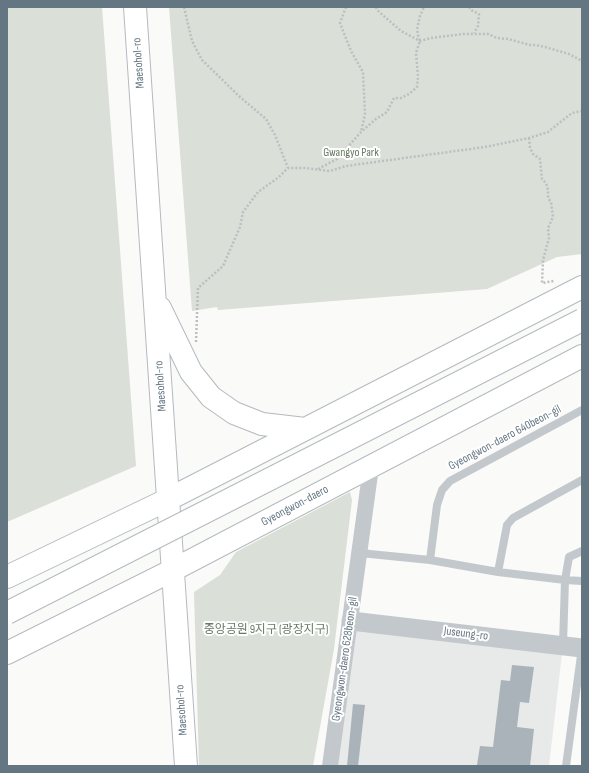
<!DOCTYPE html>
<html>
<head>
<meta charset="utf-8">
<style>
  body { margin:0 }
  #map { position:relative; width:589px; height:773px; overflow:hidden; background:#fafaf8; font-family:"Sofia Sans Condensed",sans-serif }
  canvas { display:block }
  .frame { position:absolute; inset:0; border:8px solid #657683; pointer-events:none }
</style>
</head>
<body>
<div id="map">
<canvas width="589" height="773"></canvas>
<div class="frame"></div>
</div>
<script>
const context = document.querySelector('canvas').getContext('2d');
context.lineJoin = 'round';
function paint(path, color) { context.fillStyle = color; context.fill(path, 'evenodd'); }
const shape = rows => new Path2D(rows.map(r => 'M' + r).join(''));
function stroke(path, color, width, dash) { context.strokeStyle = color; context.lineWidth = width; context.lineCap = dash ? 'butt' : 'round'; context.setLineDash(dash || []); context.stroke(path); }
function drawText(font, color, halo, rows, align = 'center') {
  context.font = font + ' "Sofia Sans Condensed","Noto Sans KR",sans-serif'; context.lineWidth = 4; context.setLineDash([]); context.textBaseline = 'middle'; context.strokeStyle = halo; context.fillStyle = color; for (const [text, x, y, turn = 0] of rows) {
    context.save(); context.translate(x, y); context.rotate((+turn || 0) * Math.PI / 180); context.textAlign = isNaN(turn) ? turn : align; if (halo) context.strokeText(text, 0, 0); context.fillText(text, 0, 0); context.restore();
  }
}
paint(shape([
  [351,621,563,645,549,766,330,766]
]), '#e8e9e9');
paint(shape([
  [7,7,102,7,136,466,7,522],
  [169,7,582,7,582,254,557,257,487,289,218,310,217,307,192,311],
  [350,492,352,500,334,649,313,766,199,766,194,592,220,575,236,552]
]), '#dadfd7');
paint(shape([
  [512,665,534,667,529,703,520,702,517,727,534,729,530,766,477,765,480,746,493,747,501,680,510,681],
  [353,704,365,705,358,766,347,766]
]), '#aab3b9');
const secondary = shape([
  [135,7,186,766],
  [160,308,191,372,211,397,234,413,262,424,305,429],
  [7,577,169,499,582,287],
  [7,653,173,570,582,356]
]);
stroke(secondary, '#b3babf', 24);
stroke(shape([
  [184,7,192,41,202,60,240,97,266,119,275,135,288,168],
  [346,7,340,23,351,51,363,72,365,114,361,132],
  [376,7,377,10,401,31,420,41,431,38,463,34,488,34,497,38,508,39,530,45,536,45,545,47,569,54,582,61],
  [469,7,471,10,479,14,478,26,474,33],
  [529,138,530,148,533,154,540,159,542,179,546,183,548,190,548,198,551,202,553,217,548,228,549,238,543,260,542,283,554,281],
  [318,169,337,159,361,132,376,119,387,112,394,98,401,98,409,94,417,87,418,77,416,53,420,41,418,35,417,29,420,16,424,7],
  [196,342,198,288,223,266,240,227,243,212,258,192,279,177,288,168,306,168,330,171,346,166,485,147,529,138,548,132,572,113,582,111]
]), '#bbbfc2', 2.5, [2, 2]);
stroke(shape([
  [360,553,430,560,498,572,565,580,582,581],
  [430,560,437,505,442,490,450,481,582,410],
  [498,572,507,525,513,518,582,480],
  [563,645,565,580,569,557,582,551],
  [566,766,582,648]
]), '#c3c8cc', 8);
stroke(shape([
  [330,766,371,467]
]), '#c3c8cc', 16);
stroke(shape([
  [351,621,582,648]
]), '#c3c8cc', 19);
stroke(secondary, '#fff', 22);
const secondaryBridge = shape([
  [7,613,582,320]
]);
stroke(secondaryBridge, '#b3babf', 24, []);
stroke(secondaryBridge, '#fff', 22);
drawText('12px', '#657683', '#fff', [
  ["Maesohol-ro",139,63,-94],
  ["Maesohol-ro",161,386,-94],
  ["Gyeongwon-daero 640beon-gil",505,438,-28],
  ["Gyeongwon-daero",295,506,-28],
  ["Juseung-ro",466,634,7],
  ["Gyeongwon-daero 628beon-gil",345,659,-82],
  ["Maesohol-ro",182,710,-94]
]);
drawText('12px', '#687a64', '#fff', [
  ["Gwangyo Park",351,153],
  ["중앙공원 9지구 (광장지구)",266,630]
]);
</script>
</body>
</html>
